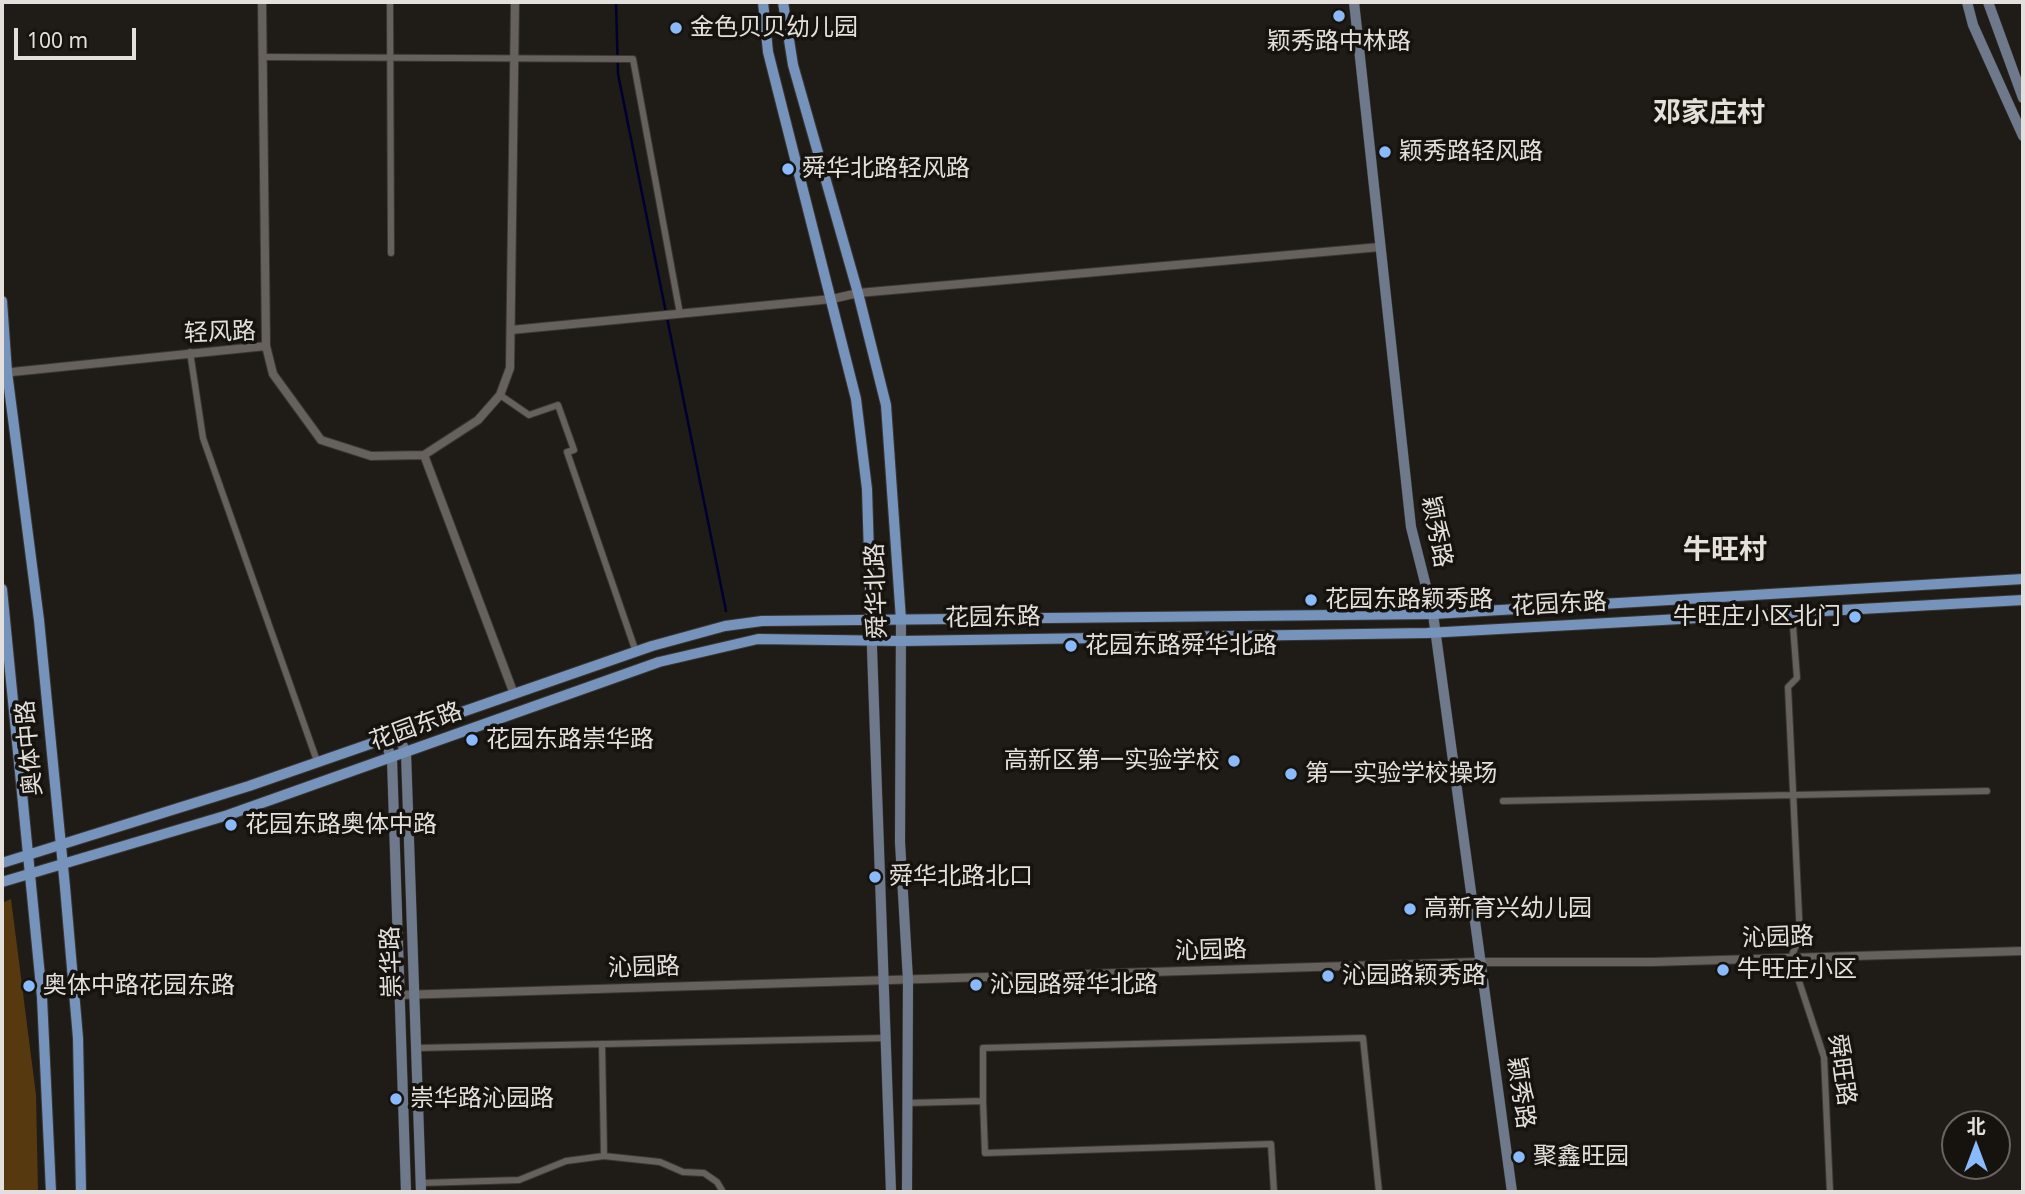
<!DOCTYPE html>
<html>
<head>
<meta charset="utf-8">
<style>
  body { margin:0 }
  #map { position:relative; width:2025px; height:1194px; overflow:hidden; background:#1f1b16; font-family:"Noto Sans","Noto Sans SC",sans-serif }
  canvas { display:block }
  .frame { position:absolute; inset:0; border:4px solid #e2dfdc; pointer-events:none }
  .north { position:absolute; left:1941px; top:1110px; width:70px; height:70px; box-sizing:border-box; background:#16120d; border:2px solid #686460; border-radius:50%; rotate:0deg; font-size:19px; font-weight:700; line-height:28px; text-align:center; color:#e2dfdc }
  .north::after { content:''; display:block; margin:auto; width:24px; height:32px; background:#89bafc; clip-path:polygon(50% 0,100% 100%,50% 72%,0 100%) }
  .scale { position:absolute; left:14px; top:28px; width:122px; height:32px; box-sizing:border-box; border:4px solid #e2dfdc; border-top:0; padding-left:9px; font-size:21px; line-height:24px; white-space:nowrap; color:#e2dfdc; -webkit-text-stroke:5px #16120d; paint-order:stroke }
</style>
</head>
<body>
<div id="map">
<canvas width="2025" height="1194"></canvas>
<div class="frame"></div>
<div class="north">北</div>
<div class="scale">100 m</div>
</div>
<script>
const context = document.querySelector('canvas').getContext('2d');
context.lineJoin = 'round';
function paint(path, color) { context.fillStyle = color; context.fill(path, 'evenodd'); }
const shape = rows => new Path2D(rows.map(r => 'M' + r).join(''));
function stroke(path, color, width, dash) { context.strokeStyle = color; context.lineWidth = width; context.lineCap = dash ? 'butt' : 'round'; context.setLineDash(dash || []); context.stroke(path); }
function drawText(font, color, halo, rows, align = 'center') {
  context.font = font + ' "Noto Sans","Noto Sans SC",sans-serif'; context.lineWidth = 7; context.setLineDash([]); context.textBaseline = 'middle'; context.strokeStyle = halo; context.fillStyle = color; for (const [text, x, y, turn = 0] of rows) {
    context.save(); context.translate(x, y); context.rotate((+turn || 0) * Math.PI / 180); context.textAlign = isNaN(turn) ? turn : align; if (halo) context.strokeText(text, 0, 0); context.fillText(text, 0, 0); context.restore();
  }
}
paint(shape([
  [11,899,36,1095,38,1192,2,1192,2,903]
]), '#57390f');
stroke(shape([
  [616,2,618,74,726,611]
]), '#00002f', 2.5);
const minor = shape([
  [390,2,391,253],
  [263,57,633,59,680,314],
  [190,352,203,438,317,761],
  [500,395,529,415,558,405,574,450,567,452,636,652],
  [1792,613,1797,678,1788,687,1800,937,1791,957,1824,1057,1830,1192],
  [1503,801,1987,791],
  [602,1044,604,1156],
  [416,1048,887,1038],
  [983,1101,983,1048,1363,1038,1379,1192],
  [908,1103,983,1101,985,1153,1271,1144,1274,1192],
  [421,1183,519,1180,566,1161,604,1156,660,1162,683,1172,704,1173,717,1182,723,1192]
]);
const tertiary = shape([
  [262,2,266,346],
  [511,330,832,299,858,293,1380,247],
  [2,373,266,346,273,374,321,440,371,456,424,455,514,694],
  [424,455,478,420,500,395,510,368,515,2],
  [400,995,1478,962,1652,962,2023,951]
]);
const secondary = shape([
  [1354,2,1411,527,1433,614,1512,1192],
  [1967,2,1973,25,2023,136],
  [1988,2,2023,98],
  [871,620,891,1192],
  [901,620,900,842,908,980,907,1192],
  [397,733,406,753,421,1192],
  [383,737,392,759,406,1192]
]);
const primary = shape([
  [763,2,768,52,856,399,867,489,871,620],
  [783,2,793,65,858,293,886,405,901,620],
  [2,301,7,372,39,620,65,887,78,1038,81,1192],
  [2,589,42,997,51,1192],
  [2,863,249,786,652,646,725,626,762,621,1433,614,2023,579],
  [2,882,228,815,659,662,758,639,901,641,1427,633,2023,600]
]);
stroke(minor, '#393633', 8);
stroke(tertiary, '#393633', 10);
stroke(secondary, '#393633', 11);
stroke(primary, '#393633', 12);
stroke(minor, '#66615c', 6);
stroke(tertiary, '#66615c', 8);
stroke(secondary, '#6e7a8c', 10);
stroke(primary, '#7693bc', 10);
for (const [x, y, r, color] of [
  [1339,16,7,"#89bafc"],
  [676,28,7,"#89bafc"],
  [1385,152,7,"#89bafc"],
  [788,169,7,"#89bafc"],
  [1311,600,7,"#89bafc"],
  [1855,617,7,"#89bafc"],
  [1071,646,7,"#89bafc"],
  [472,740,7,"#89bafc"],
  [1234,761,7,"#89bafc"],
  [1291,774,7,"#89bafc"],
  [231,825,7,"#89bafc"],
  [875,877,7,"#89bafc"],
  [1410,909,7,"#89bafc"],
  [1723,970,7,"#89bafc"],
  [1328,976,7,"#89bafc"],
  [976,985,7,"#89bafc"],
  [29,986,7,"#89bafc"],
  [396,1099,7,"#89bafc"],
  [1519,1157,7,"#89bafc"]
]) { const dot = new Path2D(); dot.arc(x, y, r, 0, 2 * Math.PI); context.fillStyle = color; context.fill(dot); stroke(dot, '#16120d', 2.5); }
drawText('24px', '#e2dfdc', '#16120d', [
  ["金色贝贝幼儿园",690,28],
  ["颖秀路中林路",1339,42,"center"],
  ["颖秀路轻风路",1399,152],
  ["舜华北路轻风路",802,169],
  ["花园东路颖秀路",1325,600],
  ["牛旺庄小区北门",1841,617,"right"],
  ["花园东路舜华北路",1085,646],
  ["花园东路崇华路",486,740],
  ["高新区第一实验学校",1220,761,"right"],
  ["第一实验学校操场",1305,774],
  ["花园东路奥体中路",245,825],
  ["舜华北路北口",889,877],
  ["高新育兴幼儿园",1424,909],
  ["牛旺庄小区",1737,970],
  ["沁园路颖秀路",1342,976],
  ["沁园路舜华北路",990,985],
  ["奥体中路花园东路",43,986],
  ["崇华路沁园路",410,1099],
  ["聚鑫旺园",1533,1157]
], 'left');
drawText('24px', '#e2dfdc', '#16120d', [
  ["轻风路",220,333,-2],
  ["颖秀路",1436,532,79],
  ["舜华北路",877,591,-92],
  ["花园东路",1559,605,-3],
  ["花园东路",993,618,-1],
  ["花园东路",416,727,-20],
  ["奥体中路",30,748,-95],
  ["沁园路",1778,938,-2],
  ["沁园路",1211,951,-2],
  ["崇华路",392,962,-92],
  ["沁园路",644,968,-2],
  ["舜旺路",1841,1070,82],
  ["颖秀路",1520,1093,82]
]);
drawText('bold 28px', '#e5e0d9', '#16120d', [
  ["邓家庄村",1709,114],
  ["牛旺村",1725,551]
]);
</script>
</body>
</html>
